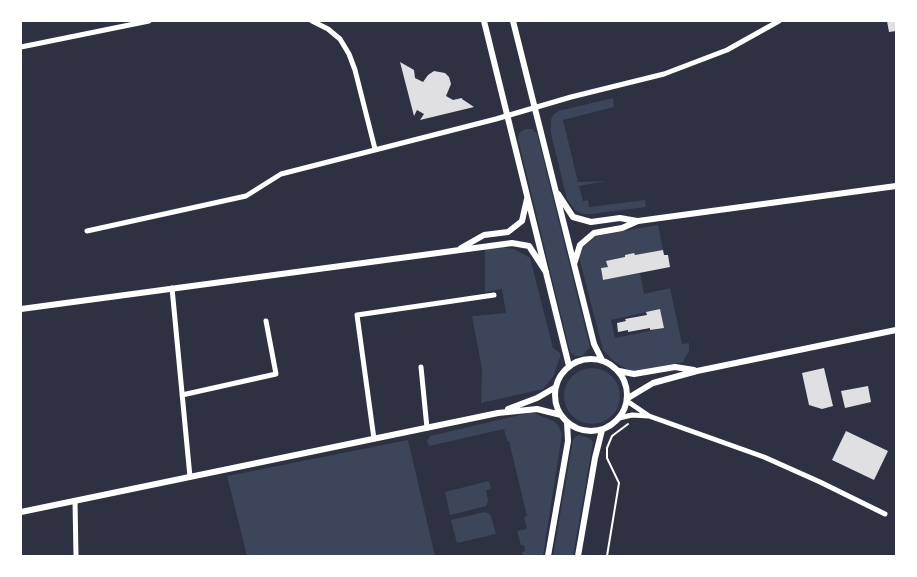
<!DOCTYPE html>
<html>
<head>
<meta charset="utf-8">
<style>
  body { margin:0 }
  #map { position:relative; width:917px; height:577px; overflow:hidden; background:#2d3142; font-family:Helvetica,sans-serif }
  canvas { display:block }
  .frame { position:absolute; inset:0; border:22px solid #fff; pointer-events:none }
</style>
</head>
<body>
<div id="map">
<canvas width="917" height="577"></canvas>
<div class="frame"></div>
</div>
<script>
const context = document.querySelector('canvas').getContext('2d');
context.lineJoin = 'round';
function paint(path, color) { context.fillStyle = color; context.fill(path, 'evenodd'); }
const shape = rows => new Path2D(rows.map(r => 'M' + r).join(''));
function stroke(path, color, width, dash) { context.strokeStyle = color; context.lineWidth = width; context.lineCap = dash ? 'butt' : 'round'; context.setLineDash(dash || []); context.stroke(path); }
paint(shape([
  [613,98,614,107,563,120,578,182,607,181,579,186,583,201,588,200,589,207,645,200,646,207,591,214,584,214,576,211,567,199,551,134,551,120,553,115,558,111],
  [525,129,532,129,537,134,590,347,582,356,575,356,570,352,518,139,519,133],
  [658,225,663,250,625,257,608,267,601,268,603,280,640,273,644,294,670,288,682,344,689,343,689,351,683,362,632,372,615,362,603,350,579,257,583,247,596,236],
  [660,309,664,328,615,338,611,320],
  [502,247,514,249,530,258,553,348,560,353,560,357,553,377,543,389,481,403,482,369,472,316,506,313,502,289,485,292,485,248],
  '564 396a28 28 0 1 1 56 0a28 28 0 1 1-56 0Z',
  [532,412,553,421,558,425,562,434,543,556,523,556,522,552,525,551,524,545,521,545,517,531,527,529,524,517,527,516,509,441,507,441,504,429,429,446,427,441,430,436],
  [580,435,589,438,593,442,573,556,553,556,573,440,576,436],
  [408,440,435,556,247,556,227,476],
  [489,481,491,489,486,490,488,501,486,506,450,515,445,492],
  [484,512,488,513,491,516,496,534,457,543,451,520]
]), '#3c4559');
paint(shape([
  [887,21,896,21,896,31,889,32],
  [400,62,414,70,415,78,423,82,428,75,434,71,445,73,449,77,451,84,446,96,453,100,462,98,462,99,474,107,420,120,424,114,417,110,414,116],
  [663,250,664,255,668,255,670,267,603,280,601,268,608,267,606,261,625,257,625,255,634,253,635,255],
  [660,309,664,328,650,330,650,328,628,332,628,330,618,332,617,323,626,321,625,319,647,315,646,312],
  [824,368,833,406,822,409,809,405,802,373],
  [868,386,871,402,845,408,841,391],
  [846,431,888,451,874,480,832,460]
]), '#e0e0e3');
stroke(shape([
  [607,556,619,483,607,458,607,448,612,436,628,424]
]), '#fff', 2);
stroke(shape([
  [312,21,328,29,340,39,349,54,355,70,375,149],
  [21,47,149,21],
  [87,231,246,196,281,174,496,119,571,97,664,74,727,50,779,21],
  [172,288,190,477],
  [421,367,427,428],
  [182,395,276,374,266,321],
  [627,401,649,416,764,457,820,482,885,514],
  [619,418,632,415,649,416],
  [374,439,357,315,494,295],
  [75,501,76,556]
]), '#fff', 5);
stroke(shape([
  [484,21,569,366],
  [513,21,594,344,602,360],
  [558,194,573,217,591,222,620,218,637,221],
  [461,248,484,235,508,232,522,221,527,199],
  [574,264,580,245,594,233,622,228,638,221,896,186],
  [21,309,512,243,529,246,546,272],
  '555 395a36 36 0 1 1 72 0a36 36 0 1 1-72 0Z',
  [619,371,634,374,675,367,694,370],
  [628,398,653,383,697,371,896,330],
  [508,409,537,398,556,387],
  [21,512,498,413,537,409,561,415],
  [548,556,568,441,567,422],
  [578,556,595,458,602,430]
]), '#fff', 6);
</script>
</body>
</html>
